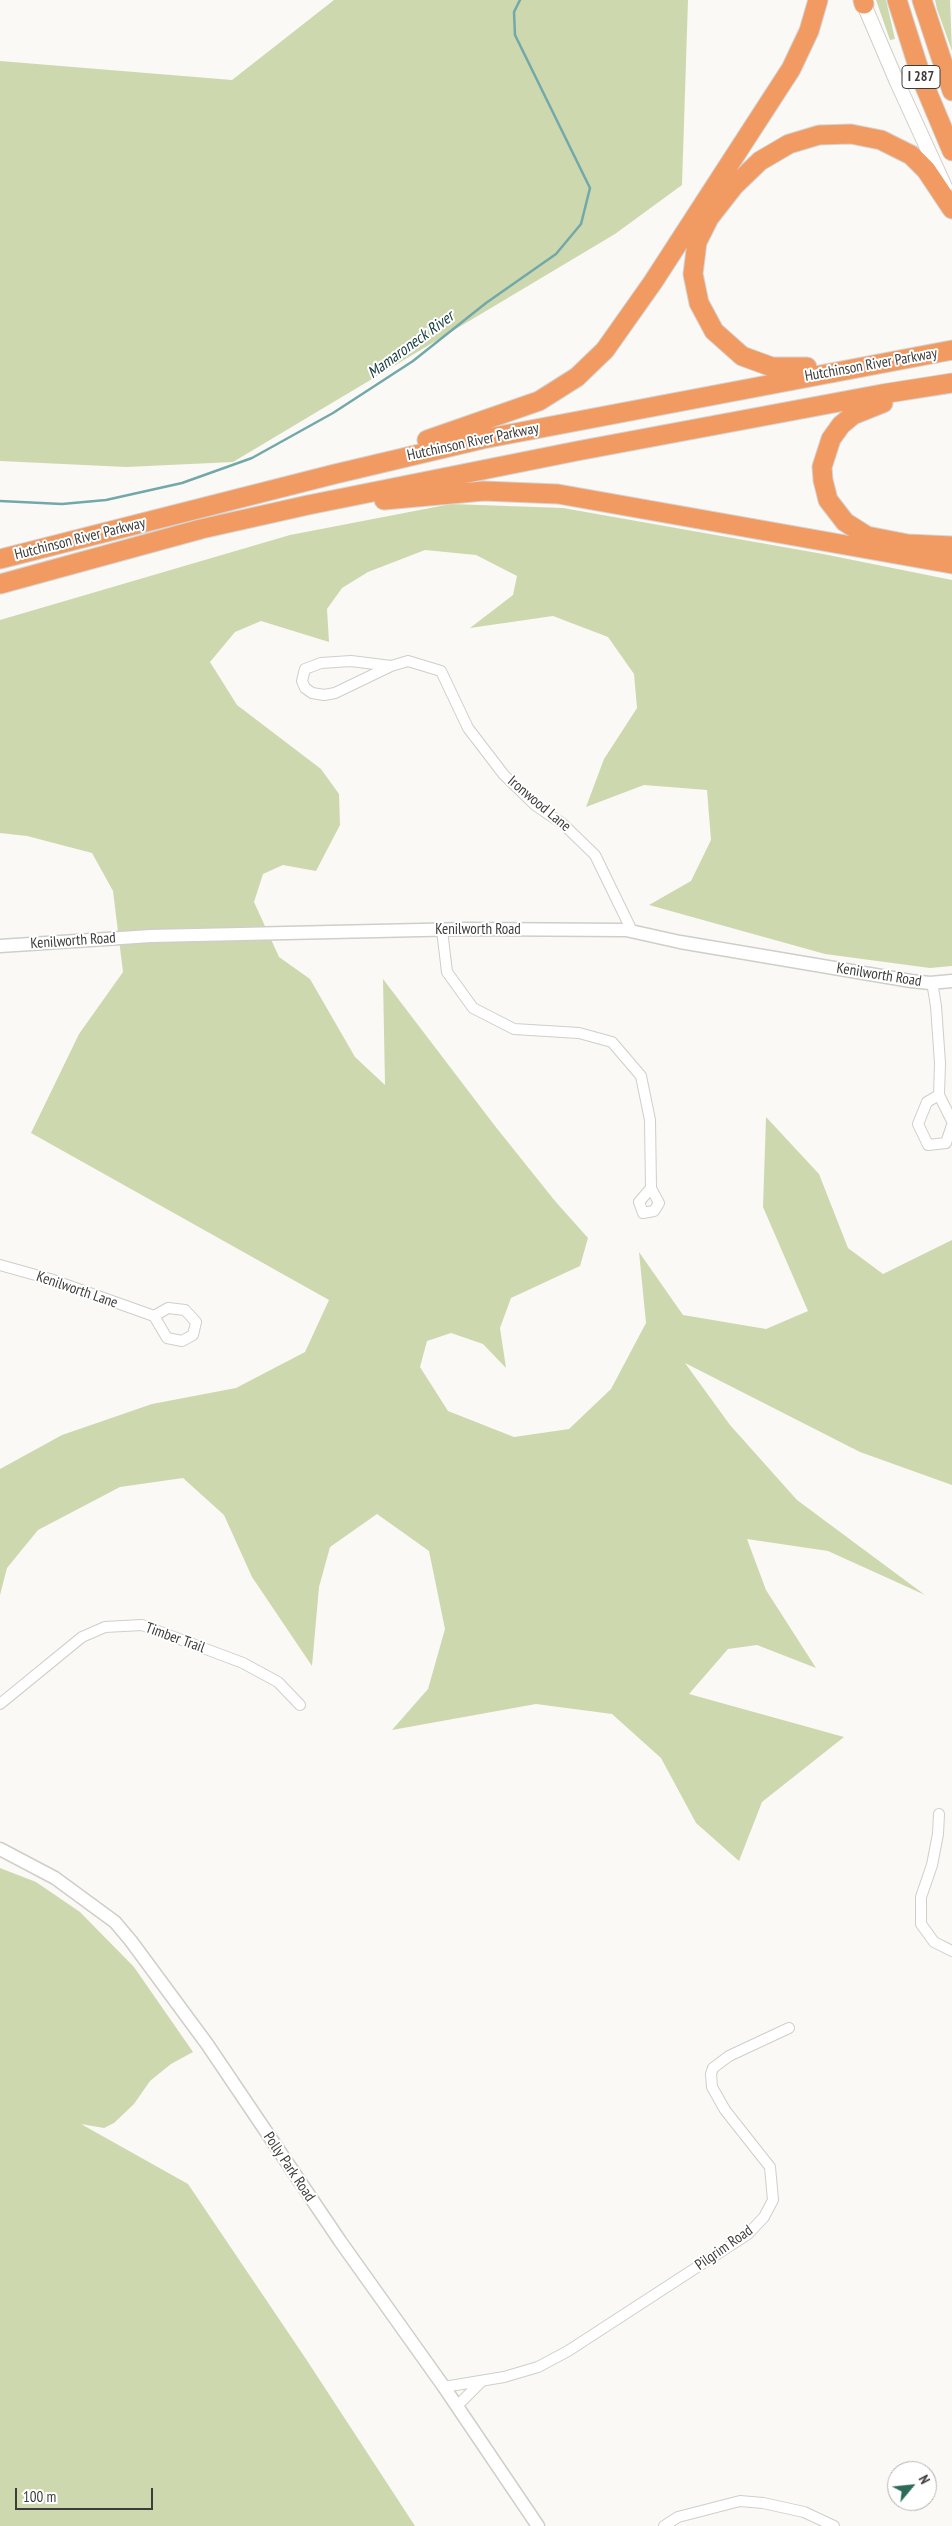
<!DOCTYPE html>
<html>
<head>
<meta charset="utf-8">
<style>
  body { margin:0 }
  #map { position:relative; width:952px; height:2526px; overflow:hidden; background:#fbf9f5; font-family:"PT Sans Narrow",sans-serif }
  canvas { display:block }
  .north { position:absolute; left:887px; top:2461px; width:50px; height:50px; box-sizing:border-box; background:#fff; border:1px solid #b1b1b0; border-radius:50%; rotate:62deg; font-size:14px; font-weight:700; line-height:20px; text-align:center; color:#3c3c3a }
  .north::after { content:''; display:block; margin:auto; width:18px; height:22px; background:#2d6b58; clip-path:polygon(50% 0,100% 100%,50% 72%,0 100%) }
  .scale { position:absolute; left:15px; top:2488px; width:138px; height:22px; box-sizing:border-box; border:2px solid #3c3c3a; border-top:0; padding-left:6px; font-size:15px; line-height:18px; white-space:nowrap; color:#3c3c3a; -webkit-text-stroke:4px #fff; paint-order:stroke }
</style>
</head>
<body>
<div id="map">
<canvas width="952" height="2526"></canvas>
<div class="north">N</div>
<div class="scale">100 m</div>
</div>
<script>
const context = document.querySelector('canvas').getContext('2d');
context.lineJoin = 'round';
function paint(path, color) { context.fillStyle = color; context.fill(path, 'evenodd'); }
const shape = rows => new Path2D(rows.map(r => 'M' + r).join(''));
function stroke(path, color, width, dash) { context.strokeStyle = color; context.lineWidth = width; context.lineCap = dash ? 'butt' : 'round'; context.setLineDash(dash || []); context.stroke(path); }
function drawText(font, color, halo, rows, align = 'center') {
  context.font = font + ' "PT Sans Narrow",sans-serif'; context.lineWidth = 4; context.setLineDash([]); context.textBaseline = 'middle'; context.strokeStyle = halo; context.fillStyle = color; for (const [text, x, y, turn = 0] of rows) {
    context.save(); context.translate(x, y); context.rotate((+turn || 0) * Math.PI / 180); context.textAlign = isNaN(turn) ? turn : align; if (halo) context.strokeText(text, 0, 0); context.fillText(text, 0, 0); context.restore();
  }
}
paint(shape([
  [334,0,688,0,682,185,615,234,233,462,126,467,0,461,0,61,232,80],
  [876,0,886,0,895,39,890,40],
  [935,0,950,0,952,51,937,9],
  [451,504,563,508,823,554,952,580,952,966,930,968,825,954,649,905,691,881,711,840,707,790,644,785,586,807,604,759,637,708,634,674,608,637,553,616,470,628,513,595,517,576,476,555,425,550,368,572,342,588,327,609,329,642,261,621,235,632,210,662,237,705,321,769,339,794,340,825,316,871,283,865,263,874,254,902,279,957,310,979,355,1057,385,1085,383,979,495,1126,555,1201,588,1238,580,1266,511,1298,500,1328,506,1368,483,1344,451,1333,427,1341,420,1367,448,1411,514,1437,569,1429,611,1389,646,1323,639,1252,683,1315,766,1329,808,1311,763,1207,766,1117,819,1174,848,1248,883,1274,952,1240,952,1485,860,1452,685,1363,730,1425,797,1500,925,1595,828,1551,747,1539,766,1590,816,1668,757,1645,728,1649,689,1694,844,1737,762,1802,739,1861,696,1823,661,1758,612,1714,536,1704,392,1730,428,1689,445,1629,429,1551,377,1514,330,1547,319,1587,312,1666,252,1577,224,1515,183,1478,120,1487,38,1530,7,1568,0,1595,0,1469,62,1435,152,1404,236,1388,305,1352,329,1300,31,1133,79,1034,123,972,113,891,92,853,27,836,0,833,0,620,290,535],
  [0,1868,36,1882,80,1912,134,1967,193,2052,171,2064,150,2081,134,2104,114,2123,104,2128,81,2124,188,2184,306,2359,415,2526,0,2526]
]), '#ced8af');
stroke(shape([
  [0,501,62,504,106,500,182,483,252,458,333,413,413,361,486,303,556,254,581,224,590,188,515,35,514,12,520,0]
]), '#72a8a9', 2.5);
const minor = shape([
  [351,661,391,666,335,693,324,695,312,693,305,688,302,681,305,669,321,663,351,661],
  [391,666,408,661,441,671,468,728,504,775,535,805,563,824,595,855,632,931],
  [442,930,447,972,473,1008,514,1029,579,1033,612,1042,641,1076,650,1120,651,1188,659,1203,654,1211,643,1213,639,1202,651,1188],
  [930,983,933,988,936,1006,940,1063,939,1095,952,1121],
  [939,1095,927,1102,918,1124,928,1145,946,1143,952,1125],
  [0,1265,50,1279,154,1316,167,1338,182,1341,193,1335,196,1322,185,1310,168,1308,154,1316],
  [0,1704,82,1637,105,1627,142,1625,243,1663,278,1682,300,1705],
  [939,1814,938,1834,932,1865,921,1897,921,1924,934,1942,952,1951],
  [444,2387,504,2377,538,2367,568,2351,748,2234,764,2217,773,2200,770,2167,725,2110,712,2087,711,2074,713,2068,729,2056,789,2028],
  [457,2406,482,2381],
  [664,2526,678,2517,740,2501,763,2503,804,2512,834,2526]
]);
const tertiary = shape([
  [0,946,151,936,466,929,626,930,680,942,911,981,930,983,952,981],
  [0,1849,55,1878,115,1922,131,1941,207,2044,340,2241,444,2387,538,2526]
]);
const secondary = shape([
  [862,0,897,82,945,187]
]);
const motorway = shape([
  [863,0,864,4],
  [897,0,923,82,952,151],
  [922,0,952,91],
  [807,367,772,367,742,356,714,331,699,303,693,274,697,242,709,218,734,186,760,161,789,144,819,135,851,134,881,140,911,155,926,170,952,209],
  [883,403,853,415,841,425,831,439,822,467,823,480,828,500,845,522,867,536,908,544,952,546],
  [427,440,539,401,577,377,605,350,653,282,791,69,809,31,818,0],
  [384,500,484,491,558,494,952,564],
  [0,559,335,474,483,439,952,350],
  [0,584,201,529,308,505,577,451,882,394,952,383]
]);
stroke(minor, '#cfcec9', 12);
stroke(tertiary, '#cfcec9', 15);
stroke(secondary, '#cfcec9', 16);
stroke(motorway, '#d4d4d4', 21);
stroke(minor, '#fff', 10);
stroke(tertiary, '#fff', 12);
stroke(secondary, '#fff', 14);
stroke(motorway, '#f19b62', 19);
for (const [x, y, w] of [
  [921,77,38]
]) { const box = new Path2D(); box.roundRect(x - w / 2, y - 11.5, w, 23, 4); context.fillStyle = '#fff'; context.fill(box); stroke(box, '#3c3c3a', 1); }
drawText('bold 14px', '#3c3c3a', null, [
  ["I 287",921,77]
]);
drawText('15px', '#3c3c3a', '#fff', [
  ["Hutchinson River Parkway",871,365,-10],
  ["Hutchinson River Parkway",473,442,-12],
  ["Hutchinson River Parkway",80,539,-14],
  ["Ironwood Lane",539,804,40],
  ["Kenilworth Road",478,930],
  ["Kenilworth Road",73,941,-4],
  ["Kenilworth Road",879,975,9],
  ["Kenilworth Lane",77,1290,19],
  ["Timber Trail",175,1638,20],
  ["Polly Park Road",289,2167,56],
  ["Pilgrim Road",724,2248,-35]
]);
drawText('italic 16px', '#1b4142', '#fff', [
  ["Mamaroneck River",411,345,-36]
]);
</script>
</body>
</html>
